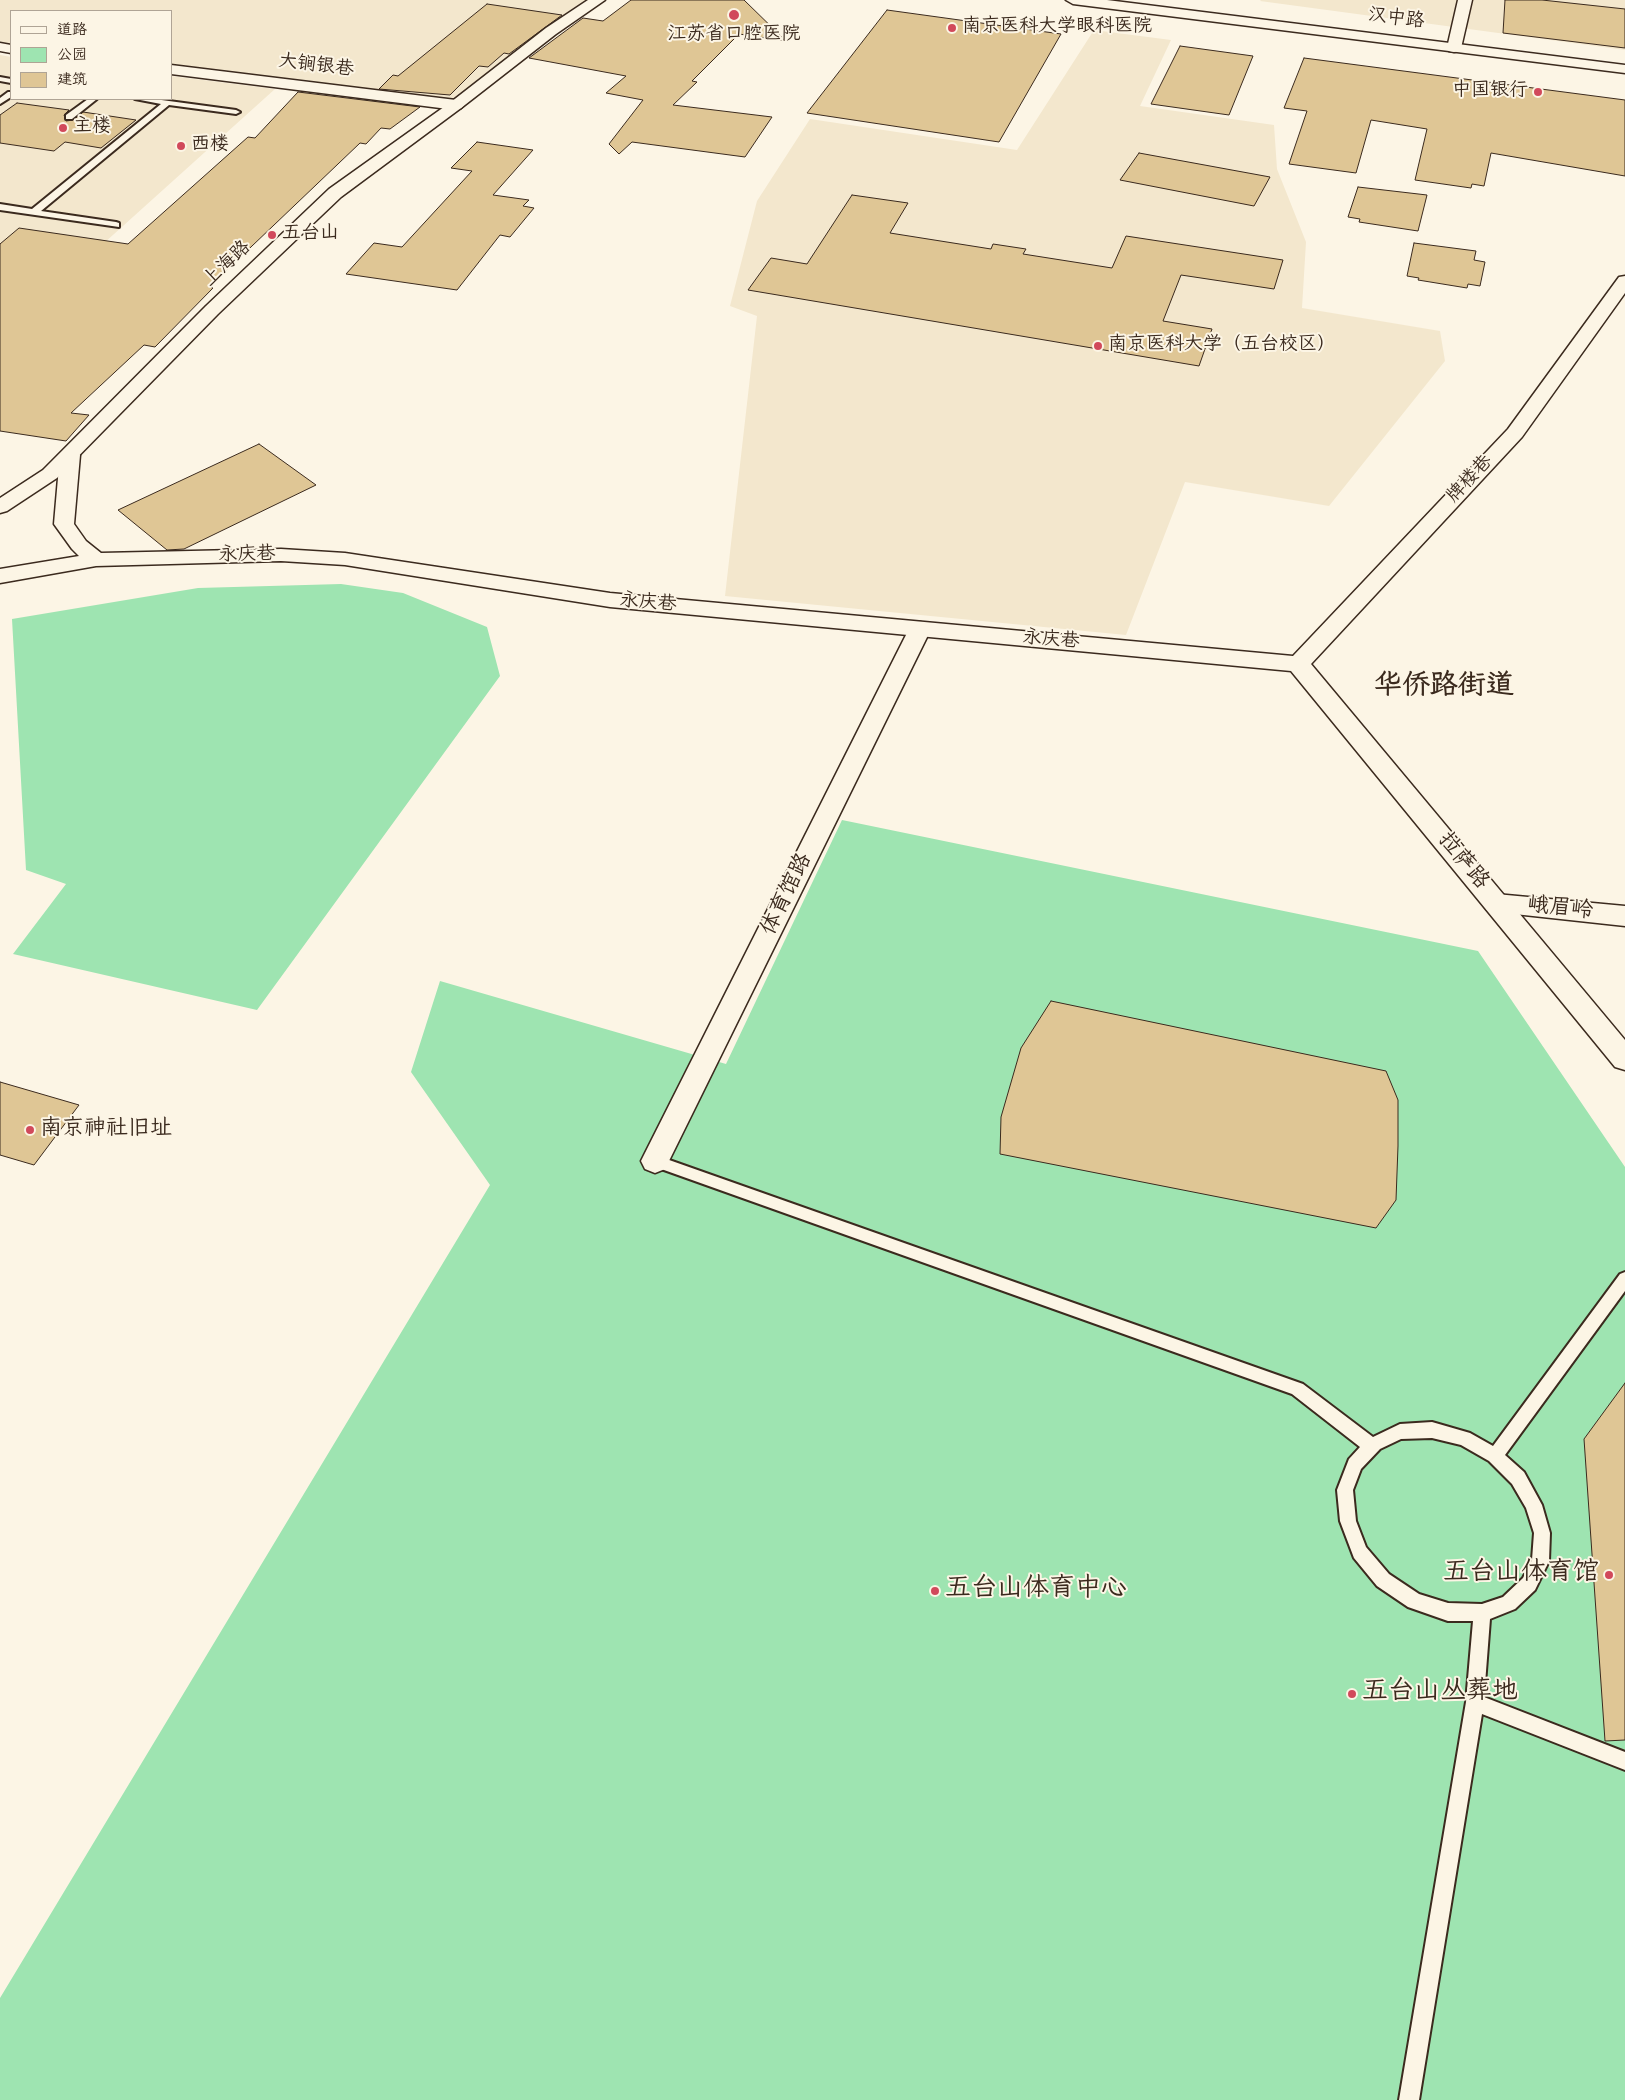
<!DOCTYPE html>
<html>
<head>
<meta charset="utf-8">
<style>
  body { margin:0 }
  #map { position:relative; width:1625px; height:2100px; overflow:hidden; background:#fcf5e5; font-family:"Indie Flower","LXGW WenKai TC",sans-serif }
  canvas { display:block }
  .legend { position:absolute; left:10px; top:10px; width:162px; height:90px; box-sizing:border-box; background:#fcf5e5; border:1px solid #afa495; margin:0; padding:6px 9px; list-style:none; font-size:15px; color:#3b2a1e }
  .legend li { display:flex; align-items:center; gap:10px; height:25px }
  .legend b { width:25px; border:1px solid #afa495 }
</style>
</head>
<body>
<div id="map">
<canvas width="1625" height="2100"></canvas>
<ul class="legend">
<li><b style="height:6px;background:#fcf5e5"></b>道路</li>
<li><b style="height:14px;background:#9ee4b1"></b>公园</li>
<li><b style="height:14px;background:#dfc695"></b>建筑</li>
</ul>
</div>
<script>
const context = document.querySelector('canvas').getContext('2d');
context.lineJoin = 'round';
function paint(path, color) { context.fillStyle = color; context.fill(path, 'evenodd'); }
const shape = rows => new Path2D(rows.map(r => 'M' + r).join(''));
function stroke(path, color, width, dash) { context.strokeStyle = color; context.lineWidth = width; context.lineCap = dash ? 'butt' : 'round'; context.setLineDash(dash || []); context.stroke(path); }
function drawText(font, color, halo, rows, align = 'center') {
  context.font = font + ' "Indie Flower","LXGW WenKai TC",sans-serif'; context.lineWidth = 4; context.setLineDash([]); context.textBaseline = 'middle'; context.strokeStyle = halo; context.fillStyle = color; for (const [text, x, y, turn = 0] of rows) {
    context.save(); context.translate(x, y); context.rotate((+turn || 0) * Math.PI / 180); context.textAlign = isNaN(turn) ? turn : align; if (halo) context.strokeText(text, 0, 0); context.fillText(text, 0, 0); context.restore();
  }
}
paint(shape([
  [0,0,604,0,456,105,171,69,171,11,11,11,11,49,0,47],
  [1261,0,1625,0,1625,50,1260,1],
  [1094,30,1171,40,1140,106,1274,125,1277,169,1306,242,1302,308,1440,331,1445,361,1329,506,1185,482,1126,635,725,596,757,316,730,306,757,201,810,119,1017,150],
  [0,55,11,57,11,99,171,99,171,76,275,89,63,280,0,270]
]), '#f3e7cd');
paint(shape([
  [341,584,403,593,487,627,500,676,257,1010,13,954,66,884,26,870,12,619,198,588],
  [842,820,1478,951,1625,1167,1625,2100,0,2100,0,1998,490,1185,411,1072,440,981,726,1064]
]), '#9ee4b1');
const building = shape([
  [631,0,744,0,786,41,739,34,692,81,697,82,673,105,772,117,745,157,632,142,619,154,609,144,643,100,606,93,626,76,529,58,583,18,603,21,631,0],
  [1505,0,1542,0,1625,9,1625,48,1503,33,1505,0],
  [487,4,562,15,509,54,504,53,488,67,479,66,450,95,379,89,393,75,398,76,487,4],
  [887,10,1061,34,999,142,807,113,887,10],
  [1180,46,1253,56,1229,115,1151,104,1180,46],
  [1304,58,1625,100,1625,176,1491,153,1484,186,1472,184,1471,188,1415,180,1427,129,1371,120,1356,173,1289,164,1307,111,1284,108,1304,58],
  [298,92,420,107,390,129,381,128,366,144,360,143,209,287,213,288,155,347,144,345,71,413,89,415,66,441,0,431,0,244,19,228,128,244,248,137,255,138,298,92],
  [17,103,69,110,64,115,66,121,73,120,83,112,136,120,101,148,65,142,54,151,0,143,0,115,17,103],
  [477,142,533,150,493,195,529,200,523,206,534,208,510,237,500,235,457,290,346,274,374,243,402,247,472,171,451,168,477,142],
  [1139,153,1270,177,1254,206,1120,180,1139,153],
  [1358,187,1427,195,1418,231,1359,222,1360,219,1348,217,1358,187],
  [852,195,908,203,890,233,991,249,993,244,1026,249,1023,254,1112,268,1126,236,1283,260,1274,289,1181,275,1163,321,1212,329,1199,366,748,290,771,258,807,264,852,195],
  [1414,243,1476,251,1474,260,1485,262,1480,286,1468,284,1467,288,1418,280,1419,278,1407,276,1414,243],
  [259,444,316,485,184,549,167,550,118,510,259,444],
  [1051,1001,1386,1071,1398,1100,1398,1146,1396,1200,1376,1228,1000,1154,1001,1117,1021,1048,1051,1001],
  [0,1082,79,1105,34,1165,0,1155,0,1082],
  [1625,1383,1625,1740,1605,1741,1584,1439,1625,1383]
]);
paint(building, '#dfc695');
stroke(building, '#3b2a1e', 1);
const service = shape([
  [0,77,11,79,11,83,0,81,0,77],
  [8,92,11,92,11,97,0,104,0,98,8,92],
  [88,99,97,99,72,119,66,119,66,115,88,99],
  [135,99,154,99,236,110,240,112,236,114,169,105,41,211,116,222,119,223,119,227,0,210,0,204,32,209,161,104,135,99],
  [655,1155,1303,1384,1373,1437,1400,1424,1432,1422,1470,1433,1493,1446,1620,1274,1625,1272,1625,1291,1505,1455,1524,1472,1542,1505,1550,1533,1549,1561,1535,1590,1515,1609,1490,1619,1484,1697,1625,1752,1625,1770,1482,1714,1419,2100,1399,2100,1466,1702,1473,1621,1448,1621,1408,1607,1377,1586,1354,1558,1340,1521,1337,1490,1349,1459,1360,1447,1292,1394,650,1165,648,1161,650,1157,655,1155],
  [1432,1438,1461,1445,1489,1461,1512,1484,1526,1508,1534,1533,1532,1560,1523,1578,1503,1597,1482,1604,1448,1603,1419,1594,1389,1574,1366,1547,1356,1521,1353,1490,1361,1469,1380,1449,1401,1439,1432,1438]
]);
const minor = shape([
  [1458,0,1472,0,1461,48,1459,51,1454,52,1449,51,1447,48,1458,0],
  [0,43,11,45,11,53,0,51,0,43],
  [171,65,456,100,461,102,464,105,461,108,456,110,171,74,171,65],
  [920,622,928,624,931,629,665,1169,655,1173,645,1169,641,1161,645,1153,909,629,912,624,920,622],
  [1496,894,1625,906,1625,926,1496,912,1487,910,1483,903,1487,896,1496,894]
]);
const tertiary = shape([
  [1625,276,1625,293,1522,437,1311,664,1625,1040,1625,1070,1615,1067,1291,671,610,607,345,565,281,561,96,566,0,583,0,569,79,556,72,549,54,524,60,455,63,451,70,449,77,451,80,455,74,524,86,541,101,553,281,549,345,553,610,593,1293,656,1508,429,1619,277,1625,276]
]);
const secondary = shape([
  [588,0,605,0,556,34,461,108,341,197,218,314,57,478,7,511,0,513,0,498,43,470,206,306,329,189,451,102,546,28,588,0]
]);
const primary = shape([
  [1066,0,1107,0,1625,65,1625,73,1073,4,1066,0]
]);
stroke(service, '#3b2a1e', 4);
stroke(minor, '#3b2a1e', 3);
stroke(tertiary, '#3b2a1e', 3);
stroke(secondary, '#3b2a1e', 3);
stroke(primary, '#3b2a1e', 3);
paint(service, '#fcf5e5');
paint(minor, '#fcf5e5');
paint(tertiary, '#fcf5e5');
paint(secondary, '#fcf5e5');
paint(primary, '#fcf5e5');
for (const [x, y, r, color] of [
  [734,15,6,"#d1495b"],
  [952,28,5,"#d1495b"],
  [1538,92,5,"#d1495b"],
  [63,128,5,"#d1495b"],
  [181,146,5,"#d1495b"],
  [272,235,5,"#d1495b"],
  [1098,346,5,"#d1495b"],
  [30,1130,5,"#d1495b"],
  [1609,1575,5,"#d1495b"],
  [935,1591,5,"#d1495b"],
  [1352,1694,5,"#d1495b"]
]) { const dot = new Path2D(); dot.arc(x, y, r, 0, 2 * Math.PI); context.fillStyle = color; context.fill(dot); stroke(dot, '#fcf5e5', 2); }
drawText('19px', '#3b2a1e', '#fcf5e5', [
  ["汉中路",1396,20,7],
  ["大锏银巷",316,67,7],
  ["上海路",228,265,-43],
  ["牌楼巷",1471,480,-47],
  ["永庆巷",247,556,-1],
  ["永庆巷",648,604,5],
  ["永庆巷",1051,641,5]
]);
drawText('19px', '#3b2a1e', '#fcf5e5', [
  ["南京医科大学眼科医院",962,28],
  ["江苏省口腔医院",734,36,"center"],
  ["中国银行",1528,92,"right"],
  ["主楼",73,128],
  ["西楼",191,146],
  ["五台山",282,235],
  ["南京医科大学（五台校区）",1108,346]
], 'left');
drawText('22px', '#3b2a1e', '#fcf5e5', [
  ["拉萨路",1462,862,50],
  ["体育馆路",788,895,-64],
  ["峨眉岭",1560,910,6]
]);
drawText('22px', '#3b2a1e', '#fcf5e5', [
  ["南京神社旧址",40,1130]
], 'left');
drawText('26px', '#3b2a1e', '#fcf5e5', [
  ["五台山体育馆",1599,1575,"right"],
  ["五台山体育中心",945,1591],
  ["五台山丛葬地",1362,1694]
], 'left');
drawText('bold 28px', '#3b2a1e', '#fcf5e5', [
  ["华侨路街道",1444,688]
]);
</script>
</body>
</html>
